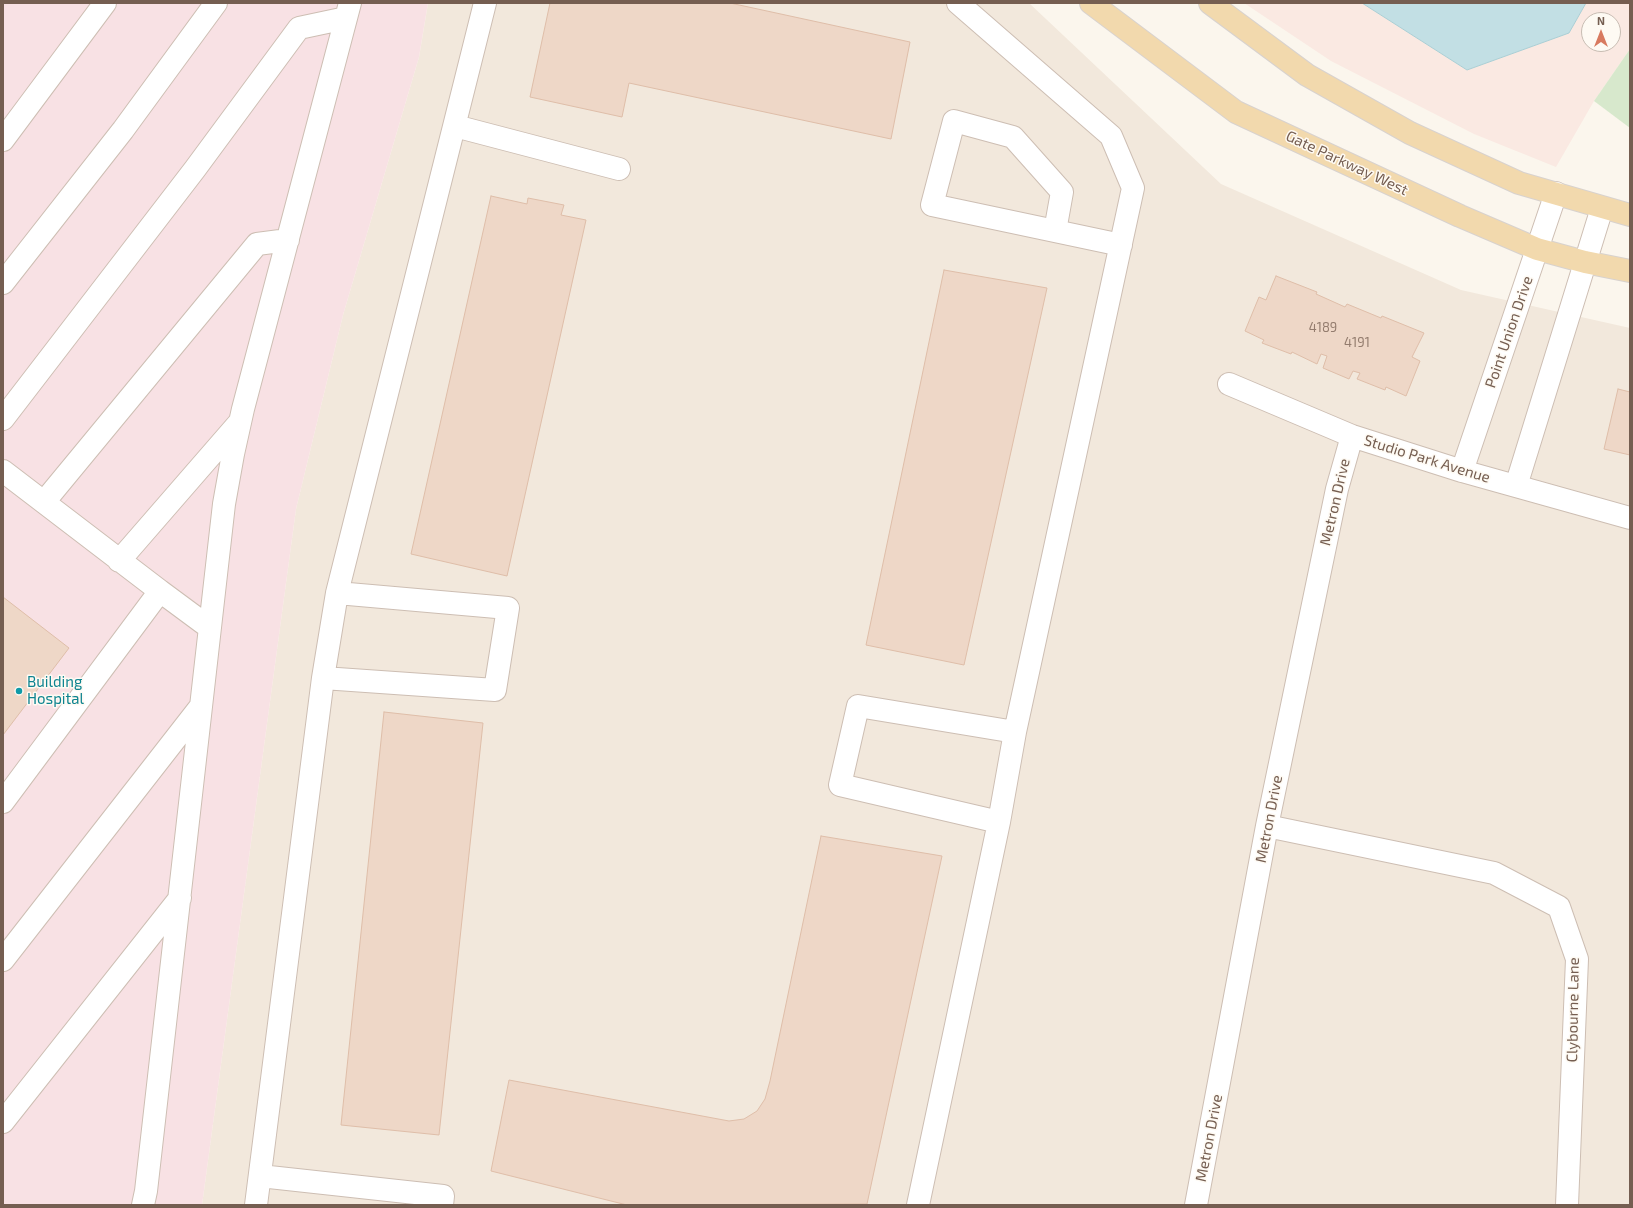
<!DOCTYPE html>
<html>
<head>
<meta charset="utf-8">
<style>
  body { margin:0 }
  #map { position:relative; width:1633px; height:1208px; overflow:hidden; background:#fbf6ed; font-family:"Exo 2",sans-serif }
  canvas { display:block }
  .frame { position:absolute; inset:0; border:4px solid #755e51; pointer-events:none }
  .north { position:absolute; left:1581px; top:12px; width:40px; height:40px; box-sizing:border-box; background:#fefaf3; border:1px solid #c7bcb2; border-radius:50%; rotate:0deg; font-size:11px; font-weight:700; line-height:16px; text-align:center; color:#755e51 }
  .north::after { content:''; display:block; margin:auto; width:14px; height:18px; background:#d87a5f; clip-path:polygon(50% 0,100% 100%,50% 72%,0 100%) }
</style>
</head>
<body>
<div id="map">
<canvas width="1633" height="1208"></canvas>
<div class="frame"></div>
<div class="north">N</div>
</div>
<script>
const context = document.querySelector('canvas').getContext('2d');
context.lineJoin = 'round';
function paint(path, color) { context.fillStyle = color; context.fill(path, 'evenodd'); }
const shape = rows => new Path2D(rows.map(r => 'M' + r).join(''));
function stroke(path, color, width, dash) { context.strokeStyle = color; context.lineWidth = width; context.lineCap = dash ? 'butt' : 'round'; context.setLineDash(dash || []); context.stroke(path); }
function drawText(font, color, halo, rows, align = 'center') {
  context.font = font + ' "Exo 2",sans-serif'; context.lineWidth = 3; context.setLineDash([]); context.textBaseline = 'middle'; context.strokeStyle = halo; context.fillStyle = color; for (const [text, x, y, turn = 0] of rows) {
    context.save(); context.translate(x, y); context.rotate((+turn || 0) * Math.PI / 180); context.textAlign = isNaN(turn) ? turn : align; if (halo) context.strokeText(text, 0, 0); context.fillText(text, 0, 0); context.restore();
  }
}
paint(shape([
  [428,3,1029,3,1221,184,1461,290,1630,328,1630,1205,202,1205,296,509,343,315,419,57]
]), '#f2e8dc');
paint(shape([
  [1244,3,1362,3,1467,70,1569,33,1586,3,1630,3,1630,49,1594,101,1556,167,1474,134,1331,61],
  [1589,20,1613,20,1613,44,1589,44]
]), '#fae9e2');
paint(shape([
  [3,3,428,3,419,57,343,315,296,509,202,1205,3,1205]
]), '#f8e1e4');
paint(shape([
  [1630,49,1630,128,1594,101]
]), '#d7e8cc');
const water = shape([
  [1362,3,1586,3,1569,33,1467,70,1362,3]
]);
paint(water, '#c2dfe4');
stroke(water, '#aaced4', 1);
const building = shape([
  [550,3,730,3,910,42,891,139,629,83,622,117,530,97,550,3],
  [491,196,527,204,528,198,564,205,561,215,586,220,507,576,411,554,491,196],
  [944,270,1047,288,964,665,866,645,944,270],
  [1276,276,1317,292,1316,294,1345,307,1347,304,1381,318,1382,316,1424,333,1412,357,1420,361,1406,396,1386,387,1385,390,1357,379,1360,373,1353,371,1349,379,1323,368,1327,356,1321,354,1317,364,1292,352,1291,354,1262,343,1264,340,1245,331,1259,297,1266,300,1276,276],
  [1618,389,1630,392,1630,455,1604,449,1618,389],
  [3,597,69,648,3,735,3,597],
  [384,712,483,723,439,1135,341,1125,384,712],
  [821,836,942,856,867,1204,627,1205,491,1171,509,1080,729,1121,744,1119,757,1111,765,1099,770,1081,821,836]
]);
paint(building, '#eed7c7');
stroke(building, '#dfbea9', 1);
const minor = shape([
  [455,126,619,169],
  [3,140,105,3],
  [1055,231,1062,192,1013,137,954,121,932,205,1121,245],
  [3,283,123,130,216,3],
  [1229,384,1352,436,1462,471,1630,518],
  [3,419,195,169,299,28,346,18],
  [3,471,160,591],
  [1462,471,1556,193],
  [1516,486,1602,208],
  [44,502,257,244,288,240],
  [119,561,238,424],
  [323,678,337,593],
  [3,802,160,591,210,628],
  [999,822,1015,732],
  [1267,826,1494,873,1559,907,1577,959,1567,1205],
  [3,960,201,706],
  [3,1122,180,898],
  [260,1176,443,1196,442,1205],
  [143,1205,146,1191,224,504,233,454,243,409,350,3],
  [256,1205,323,678,495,690,508,608,337,593,485,3],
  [918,1205,999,822,840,785,858,706,1015,732,1133,188,1111,136,958,3],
  [1196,1205,1267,826,1337,489,1352,436]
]);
const major = shape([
  [1091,3,1236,112,1460,216,1537,249,1585,262,1630,271],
  [1210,3,1307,75,1410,133,1519,183,1630,215]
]);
stroke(minor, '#cdbeb3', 24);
stroke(major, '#d8d2ce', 24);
stroke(minor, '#fff', 22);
stroke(major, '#f2d9ad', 22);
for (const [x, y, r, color] of [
  [19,691,4,"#0f9aa8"]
]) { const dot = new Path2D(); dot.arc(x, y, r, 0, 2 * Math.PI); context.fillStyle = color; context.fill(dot); stroke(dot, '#fefaf3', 1.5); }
drawText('13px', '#937c6e', null, [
  ["4189",1323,328],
  ["4191",1357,343]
]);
drawText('15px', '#755e51', '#fefaf3', [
  ["Gate Parkway West",1347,163,25],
  ["Point Union Drive",1509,332,-71],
  ["Studio Park Avenue",1427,459,17],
  ["Metron Drive",1335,502,-77],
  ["Metron Drive",1269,819,-79],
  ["Clybourne Lane",1573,1010,-89],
  ["Metron Drive",1209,1138,-79]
]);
drawText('15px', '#0d838f', '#fefaf3', [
  ["Building",27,682],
  ["Hospital",27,699]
], 'left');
</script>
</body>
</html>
